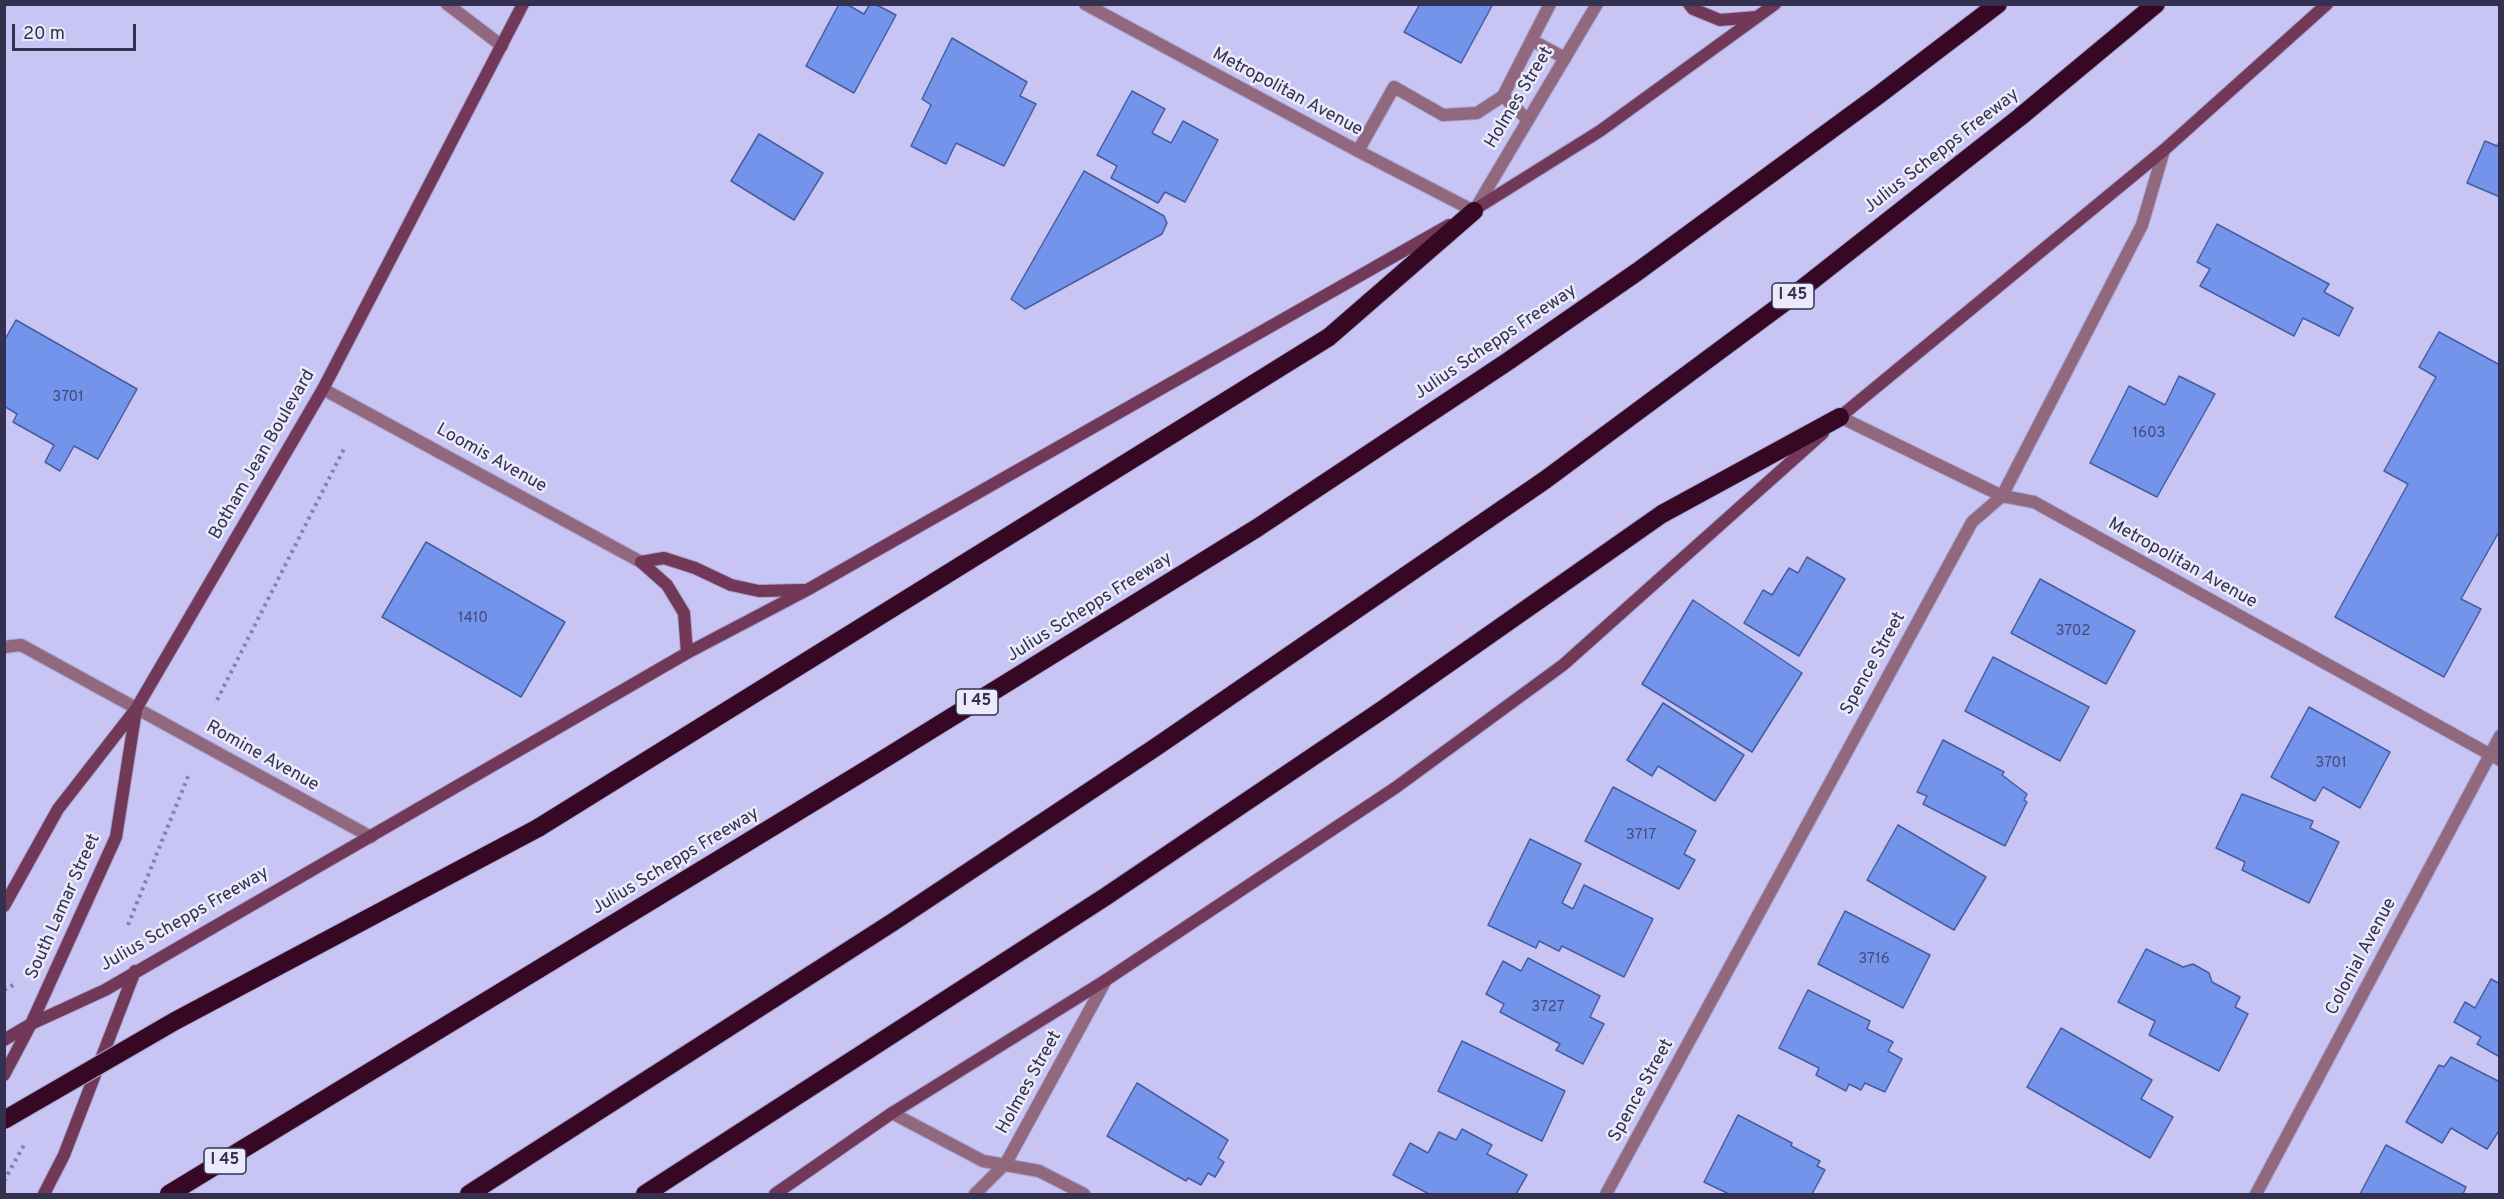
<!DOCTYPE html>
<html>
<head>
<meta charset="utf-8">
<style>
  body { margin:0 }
  #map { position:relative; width:2504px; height:1199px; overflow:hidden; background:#c8c5f4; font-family:Overpass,sans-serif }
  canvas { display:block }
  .frame { position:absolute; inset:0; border:6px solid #343050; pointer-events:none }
  .scale { position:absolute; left:12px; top:24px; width:124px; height:27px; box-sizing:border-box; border:3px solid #343050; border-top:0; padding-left:8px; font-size:18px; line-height:21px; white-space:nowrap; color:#343050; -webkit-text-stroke:4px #eaeafa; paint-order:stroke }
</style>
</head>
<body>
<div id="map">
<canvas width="2504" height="1199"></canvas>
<div class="frame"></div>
<div class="scale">20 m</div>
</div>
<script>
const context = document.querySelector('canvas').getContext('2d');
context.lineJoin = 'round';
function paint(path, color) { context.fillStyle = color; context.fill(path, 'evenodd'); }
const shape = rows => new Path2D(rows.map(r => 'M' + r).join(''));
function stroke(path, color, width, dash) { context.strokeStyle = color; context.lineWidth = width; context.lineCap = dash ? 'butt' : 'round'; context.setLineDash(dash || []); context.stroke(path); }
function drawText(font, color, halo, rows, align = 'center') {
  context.font = font + ' Overpass,sans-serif'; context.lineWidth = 5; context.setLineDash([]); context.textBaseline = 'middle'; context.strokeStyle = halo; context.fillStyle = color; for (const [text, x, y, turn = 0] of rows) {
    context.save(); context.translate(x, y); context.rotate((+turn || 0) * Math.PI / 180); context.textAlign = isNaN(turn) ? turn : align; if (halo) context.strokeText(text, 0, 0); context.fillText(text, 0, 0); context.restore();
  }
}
const building = shape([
  [839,4,846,4,864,14,870,4,875,4,896,15,854,93,806,66,839,4],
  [1420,4,1493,4,1461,63,1404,32,1420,4],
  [952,38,1027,82,1020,96,1036,104,1004,166,956,143,946,164,911,146,931,105,922,99,952,38],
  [1132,91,1165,109,1152,133,1171,143,1183,121,1218,140,1185,202,1165,192,1158,203,1111,178,1117,166,1097,155,1132,91],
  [759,134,823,173,794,220,731,181,759,134],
  [2500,140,2500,197,2467,183,2485,141,2497,146,2500,140],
  [1084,171,1164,216,1167,223,1162,234,1025,309,1011,299,1084,171],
  [2217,224,2329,284,2324,292,2353,308,2339,336,2303,318,2294,336,2200,286,2210,269,2197,262,2217,224],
  [16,320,137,389,98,459,74,446,60,471,45,462,54,445,13,422,17,414,4,406,4,341,16,320],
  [2439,332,2500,365,2500,530,2461,599,2481,609,2444,677,2335,617,2408,484,2384,471,2436,377,2419,367,2439,332],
  [2179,376,2215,394,2157,497,2090,463,2129,386,2165,405,2179,376],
  [426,542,565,622,521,697,382,617,426,542],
  [1807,557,1845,579,1799,656,1744,623,1763,590,1772,595,1789,568,1798,573,1807,557],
  [2040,579,2135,631,2106,684,2011,633,2040,579],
  [1693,600,1802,673,1752,752,1642,684,1693,600],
  [1993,657,2089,707,2060,761,1965,711,1993,657],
  [1663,703,1744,755,1715,801,1658,766,1652,776,1627,760,1663,703],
  [2309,707,2390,752,2360,808,2323,787,2315,801,2271,777,2309,707],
  [1943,740,2004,772,2002,775,2027,794,2024,800,2027,802,2005,846,1923,804,1927,796,1917,792,1943,740],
  [1613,787,1696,831,1684,854,1695,860,1679,889,1585,841,1613,787],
  [2242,794,2313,821,2310,828,2339,842,2309,903,2242,870,2245,862,2216,848,2242,794],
  [1898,825,1986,877,1954,930,1867,880,1898,825],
  [1530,839,1581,864,1562,903,1573,909,1584,885,1653,919,1624,977,1562,946,1559,951,1539,941,1536,948,1488,925,1530,839],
  [1845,911,1930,955,1903,1008,1818,964,1845,911],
  [2146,949,2183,967,2193,964,2209,973,2212,982,2240,997,2235,1007,2248,1014,2219,1071,2149,1035,2155,1021,2118,1002,2146,949],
  [1528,958,1600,996,1590,1017,1604,1024,1583,1064,1556,1050,1560,1044,1500,1012,1504,1004,1486,994,1503,961,1521,971,1528,958],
  [2491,979,2500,984,2500,1057,2477,1044,2481,1037,2454,1022,2465,1002,2475,1008,2491,979],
  [1808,990,1870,1021,1867,1029,1893,1042,1888,1051,1902,1059,1885,1092,1865,1083,1861,1090,1849,1084,1846,1091,1816,1075,1819,1068,1779,1048,1808,990],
  [2061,1028,2152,1080,2141,1099,2173,1117,2150,1158,2027,1087,2061,1028],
  [1462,1041,1565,1091,1542,1141,1438,1091,1462,1041],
  [2451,1057,2500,1082,2500,1129,2487,1149,2451,1128,2442,1143,2406,1122,2439,1065,2444,1067,2451,1057],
  [1137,1083,1228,1140,1218,1158,1224,1162,1215,1177,1208,1173,1201,1185,1188,1178,1186,1181,1107,1136,1137,1083],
  [1738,1115,1792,1143,1791,1146,1820,1161,1817,1166,1825,1170,1812,1194,1729,1194,1704,1182,1738,1115],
  [1462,1129,1492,1145,1487,1154,1527,1175,1516,1194,1429,1194,1393,1175,1410,1143,1428,1153,1439,1132,1456,1140,1462,1129],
  [2386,1145,2466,1187,2463,1194,2360,1194,2386,1145]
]);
paint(building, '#7494eb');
stroke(building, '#455d9f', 1.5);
const service = shape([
  [447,4,502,46],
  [1533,41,1565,58],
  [1503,96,1528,120],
  [1358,151,1394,87,1443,115,1477,113,1503,96,1550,4]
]);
const minor = shape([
  [1085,4,1358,151,1474,211,1597,4],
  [323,389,641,562],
  [4,647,21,645,371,837],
  [892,1113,983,1161,1039,1171,1084,1194],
  [975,1194,1006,1163,1106,980],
  [1606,1194,1972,522,2002,496],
  [2256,1194,2500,736]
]);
const tertiary = shape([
  [1840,417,2002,496,2034,502,2500,760],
  [2002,496,2142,225,2164,150]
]);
const secondary = shape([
  [1689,4,1693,9,1720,20,1757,17],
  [1469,213,1600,131,1775,4],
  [1835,421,2164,150,2327,4],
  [641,562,664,558,695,568,731,585,759,591,803,590],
  [641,562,667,585,684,613,687,653],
  [4,906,58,809,136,709,323,389,523,4],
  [4,1040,31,1024,105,990,687,653,807,590,1449,225],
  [4,1075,31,1024,116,837,136,710],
  [44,1194,64,1155,135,971],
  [775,1194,892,1113,1106,980,1395,788,1563,665,1823,433]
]);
const motorway = shape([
  [538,828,1329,337,1474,211],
  [169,1194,871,767,1257,528,1507,362,1637,272,1880,94,1998,4],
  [469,1194,893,922,1156,747,1545,480,1785,302,2020,117,2156,4],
  [645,1194,1105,897,1382,710,1662,514,1840,417]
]);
stroke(service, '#a7a4d0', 14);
stroke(minor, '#a7a4d0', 14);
stroke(tertiary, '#a7a4d0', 14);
stroke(secondary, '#a7a4d0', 14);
stroke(motorway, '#a7a4d0', 20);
stroke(shape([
  [217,700,345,447],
  [128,925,189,774],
  [4,990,17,983],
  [4,1181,24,1145]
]), '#8481a9', 4, [3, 4.5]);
stroke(service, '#91687d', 12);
stroke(minor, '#91687d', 12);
stroke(tertiary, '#91687d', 12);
stroke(secondary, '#723858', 12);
stroke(motorway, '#360824', 18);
const motorwayBridge = shape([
  [4,1120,175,1021,538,828]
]);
stroke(motorwayBridge, '#a7a4d0', 20, []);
stroke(motorwayBridge, '#360824', 18);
drawText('15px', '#444977', null, [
  ["3701",68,398],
  ["1603",2149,434],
  ["1410",473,619],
  ["3702",2073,632],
  ["3701",2331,764],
  ["3717",1641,836],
  ["3716",1874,960],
  ["3727",1548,1008]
]);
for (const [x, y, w] of [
  [1793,296,42],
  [977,702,42],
  [225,1161,42]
]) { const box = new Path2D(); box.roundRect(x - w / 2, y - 13, w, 26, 4.5); context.fillStyle = '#eaeafa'; context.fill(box); stroke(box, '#343050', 1.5); }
drawText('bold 16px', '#343050', null, [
  ["I 45",1793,296],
  ["I 45",977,702],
  ["I 45",225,1161]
]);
drawText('18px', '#343050', '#eaeafa', [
  ["Metropolitan Avenue",1287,93,28],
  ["Holmes Street",1520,98,-59],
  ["Julius Schepps Freeway",1942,152,-38],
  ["Julius Schepps Freeway",1496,343,-34],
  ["Botham Jean Boulevard",263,455,-60],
  ["Loomis Avenue",491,459,29],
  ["Metropolitan Avenue",2182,564,29],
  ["Julius Schepps Freeway",1090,608,-32],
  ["Spence Street",1874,664,-61],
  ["Romine Avenue",262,757,29],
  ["Julius Schepps Freeway",676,862,-31],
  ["South Lamar Street",64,907,-66],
  ["Julius Schepps Freeway",185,920,-30],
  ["Colonial Avenue",2362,957,-62],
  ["Holmes Street",1030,1083,-61],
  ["Spence Street",1642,1091,-61]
]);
</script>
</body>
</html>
